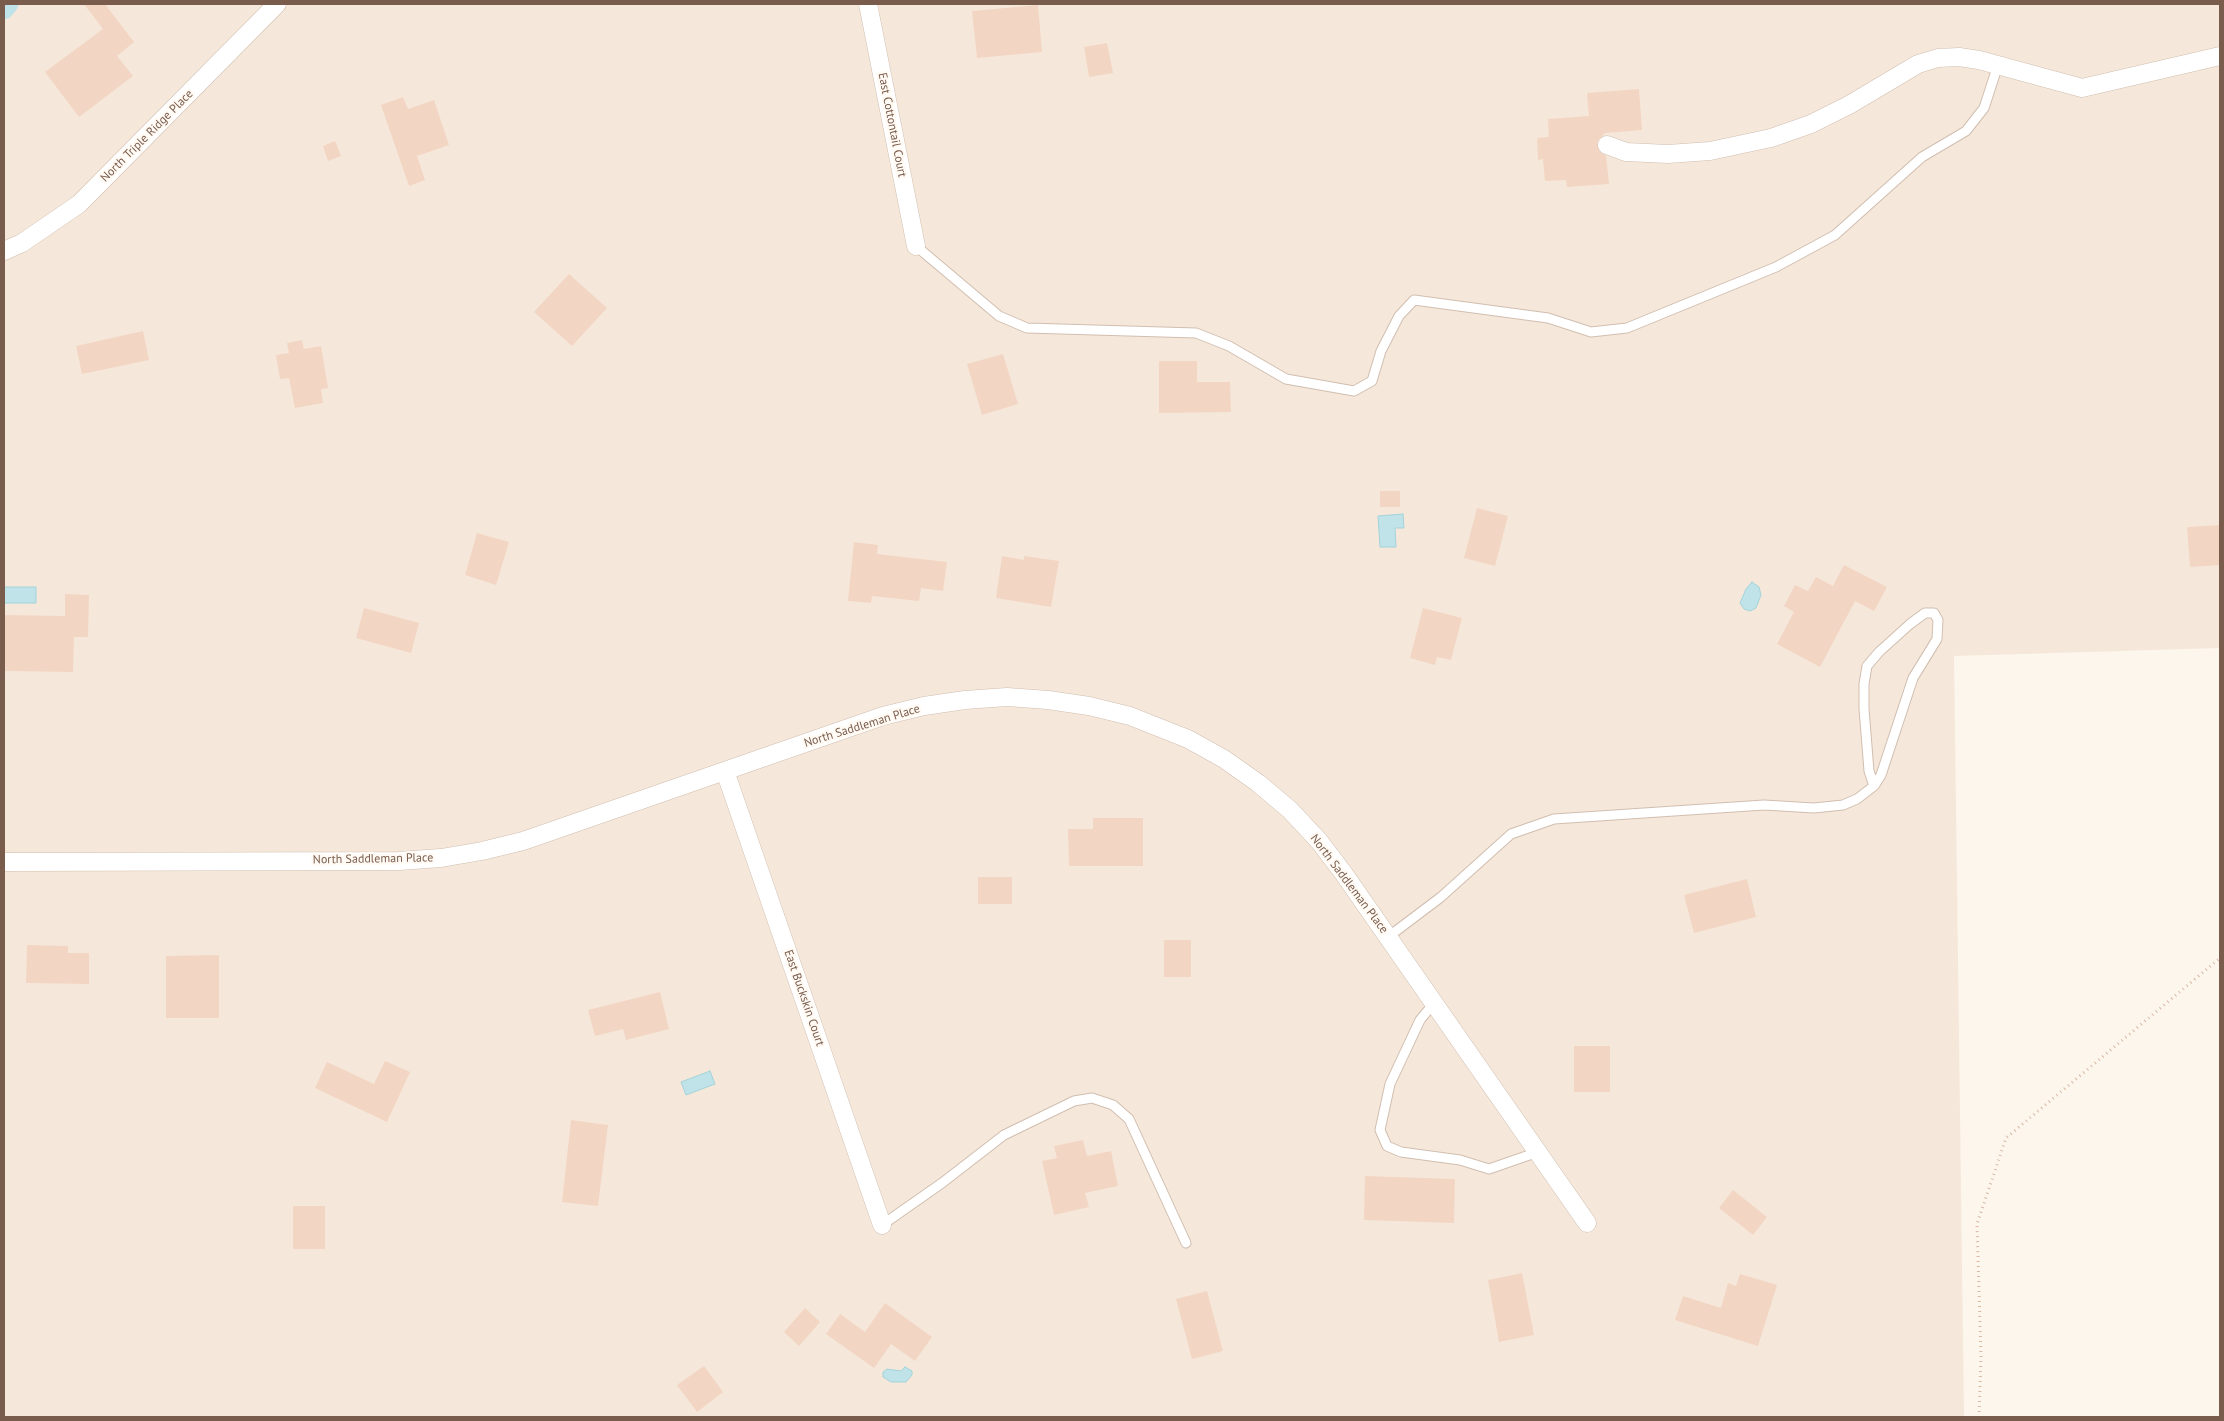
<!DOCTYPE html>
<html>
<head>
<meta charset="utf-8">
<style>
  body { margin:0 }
  #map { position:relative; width:2224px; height:1421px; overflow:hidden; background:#fdf6ec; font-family:"PT Sans",sans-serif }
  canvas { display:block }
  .frame { position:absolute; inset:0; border:5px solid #7a5c4d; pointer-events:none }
</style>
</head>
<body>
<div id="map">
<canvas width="2224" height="1421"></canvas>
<div class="frame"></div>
</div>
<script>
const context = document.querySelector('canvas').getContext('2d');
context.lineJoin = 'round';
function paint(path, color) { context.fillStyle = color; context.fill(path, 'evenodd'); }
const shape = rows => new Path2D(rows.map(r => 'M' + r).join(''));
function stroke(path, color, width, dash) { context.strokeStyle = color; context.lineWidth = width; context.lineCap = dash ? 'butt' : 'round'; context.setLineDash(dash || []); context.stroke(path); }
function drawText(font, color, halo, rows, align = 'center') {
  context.font = font + ' "PT Sans",sans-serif'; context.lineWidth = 4.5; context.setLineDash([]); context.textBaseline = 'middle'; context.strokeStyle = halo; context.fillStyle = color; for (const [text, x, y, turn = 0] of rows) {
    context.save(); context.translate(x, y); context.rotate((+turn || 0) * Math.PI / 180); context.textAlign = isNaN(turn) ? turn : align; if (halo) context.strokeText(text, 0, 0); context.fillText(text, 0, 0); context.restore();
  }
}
paint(shape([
  [4,4,2220,4,2220,648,1954,656,1964,1417,4,1417]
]), '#f5e8da');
const water = shape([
  [1403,514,1404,528,1395,528,1396,547,1380,547,1378,516,1403,514],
  [1752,582,1759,587,1761,595,1756,608,1750,611,1744,609,1740,603,1746,589,1752,582],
  [4,587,36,587,36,603,4,603,4,587],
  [710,1071,715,1084,686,1095,681,1082,710,1071],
  [905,1367,912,1371,912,1375,906,1382,891,1382,883,1377,883,1372,887,1369,901,1371,905,1367]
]);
paint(water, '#bfe3e8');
stroke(water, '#a5d3da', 1);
stroke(shape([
  [4,10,9,4]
]), '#bfe3e8', 19);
paint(shape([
  [84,4,105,4,134,42,117,56,133,76,79,117,45,72,103,29],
  [1038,5,1042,52,977,58,972,11],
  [1107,43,1113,73,1089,77,1084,47],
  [1639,89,1642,130,1605,133,1597,142,1599,151,1606,156,1609,184,1567,187,1566,180,1545,181,1543,159,1538,160,1537,138,1549,137,1548,119,1589,116,1587,93],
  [403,97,408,109,434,100,449,145,417,156,425,180,409,186,381,105],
  [335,141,341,156,328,161,323,146],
  [569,274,607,308,572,346,534,312],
  [143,331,149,360,82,374,76,346],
  [302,340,304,349,321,346,328,388,321,389,323,403,295,408,289,378,280,379,276,355,289,353,287,343],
  [1003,354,1018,404,982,415,967,364],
  [1159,361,1197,361,1197,382,1230,382,1231,412,1159,413],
  [1380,491,1400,491,1400,507,1380,507],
  [1477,508,1508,516,1495,566,1464,558],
  [2220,525,2220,565,2190,567,2187,527],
  [477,533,509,542,496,585,465,575],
  [854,542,878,545,877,554,947,562,943,591,921,588,919,601,872,596,871,603,848,601],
  [1002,556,1024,560,1024,556,1059,561,1051,607,996,598],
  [1844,565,1887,587,1874,611,1855,601,1820,667,1777,644,1794,612,1784,606,1795,585,1808,591,1816,577,1833,586],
  [65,594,89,595,88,637,74,637,73,672,4,671,4,615,65,616],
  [364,608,419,623,411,653,356,638],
  [1423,608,1462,618,1451,660,1437,657,1435,665,1410,658],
  [1093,818,1143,818,1143,866,1069,866,1068,829,1093,829],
  [978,877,1012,877,1012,904,978,904],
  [1747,879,1756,917,1694,933,1684,895],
  [1164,940,1191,940,1191,977,1164,977],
  [27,945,68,946,68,953,89,953,89,984,26,983],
  [219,955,219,1018,166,1018,166,956],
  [660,992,669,1029,626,1040,623,1029,595,1036,588,1010],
  [1574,1046,1610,1046,1610,1092,1574,1092],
  [385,1061,410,1072,387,1122,315,1088,327,1062,374,1084],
  [571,1120,608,1125,598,1206,562,1202],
  [1083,1140,1087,1156,1111,1151,1118,1186,1085,1193,1089,1207,1054,1215,1042,1161,1057,1158,1054,1146],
  [1365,1176,1455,1179,1454,1223,1364,1220],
  [1733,1190,1767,1217,1753,1235,1719,1208],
  [293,1206,325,1206,325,1249,293,1249],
  [1522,1273,1534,1335,1499,1342,1488,1280],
  [1740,1274,1777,1285,1758,1346,1675,1320,1683,1296,1721,1308,1728,1283,1736,1286],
  [1207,1291,1223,1351,1192,1359,1176,1299],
  [885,1303,932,1337,915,1361,891,1344,874,1368,826,1334,840,1314,865,1332],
  [805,1308,820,1322,799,1346,784,1332],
  [704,1366,723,1392,697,1412,677,1385]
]), '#f3d5c3');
const service = shape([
  [916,246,999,316,1027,328,1196,333,1229,346,1286,379,1354,391,1372,381,1381,351,1399,316,1414,300,1548,318,1591,332,1627,328,1776,267,1835,235,1922,157,1966,131,1984,108,1998,65],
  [1388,937,1441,897,1511,834,1554,819,1764,805,1814,808,1843,805,1857,799,1874,786,1881,775,1913,678,1937,639,1938,620,1934,613,1925,613,1910,624,1879,652,1867,666,1864,684,1864,709,1869,771,1874,786],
  [1434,1003,1420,1020,1390,1084,1380,1130,1387,1146,1401,1152,1460,1160,1489,1169,1538,1152],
  [882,1225,942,1183,1004,1135,1074,1101,1092,1098,1113,1105,1129,1119,1186,1243]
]);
const minor = shape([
  [868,4,916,246],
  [1607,145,1626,152,1668,154,1710,151,1771,138,1811,124,1849,105,1918,64,1938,58,1959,57,1979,60,2082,88,2220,56],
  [4,251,22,243,79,204,277,4],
  [725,771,882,1225],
  [4,862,399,861,441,858,482,851,523,841,883,716,924,706,965,700,1007,697,1048,700,1089,706,1130,716,1188,739,1224,759,1258,783,1290,810,1319,841,1344,874,1587,1223]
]);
stroke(service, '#d1beb0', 11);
stroke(minor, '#d1beb0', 19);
stroke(shape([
  [1979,1417,1981,1356,1977,1224,2006,1138,2220,958]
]), '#d9b8a5', 3, [1, 4]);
stroke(service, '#fff', 9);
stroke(minor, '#fff', 18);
drawText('12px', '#7a5c4d', '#fffaf3', [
  ["East Cottontail Court",892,125,79],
  ["North Triple Ridge Place",147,136,-45],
  ["North Saddleman Place",862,726,-17],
  ["North Saddleman Place",373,859,-1],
  ["North Saddleman Place",1349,884,53],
  ["East Buckskin Court",804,998,71]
]);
</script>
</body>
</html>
